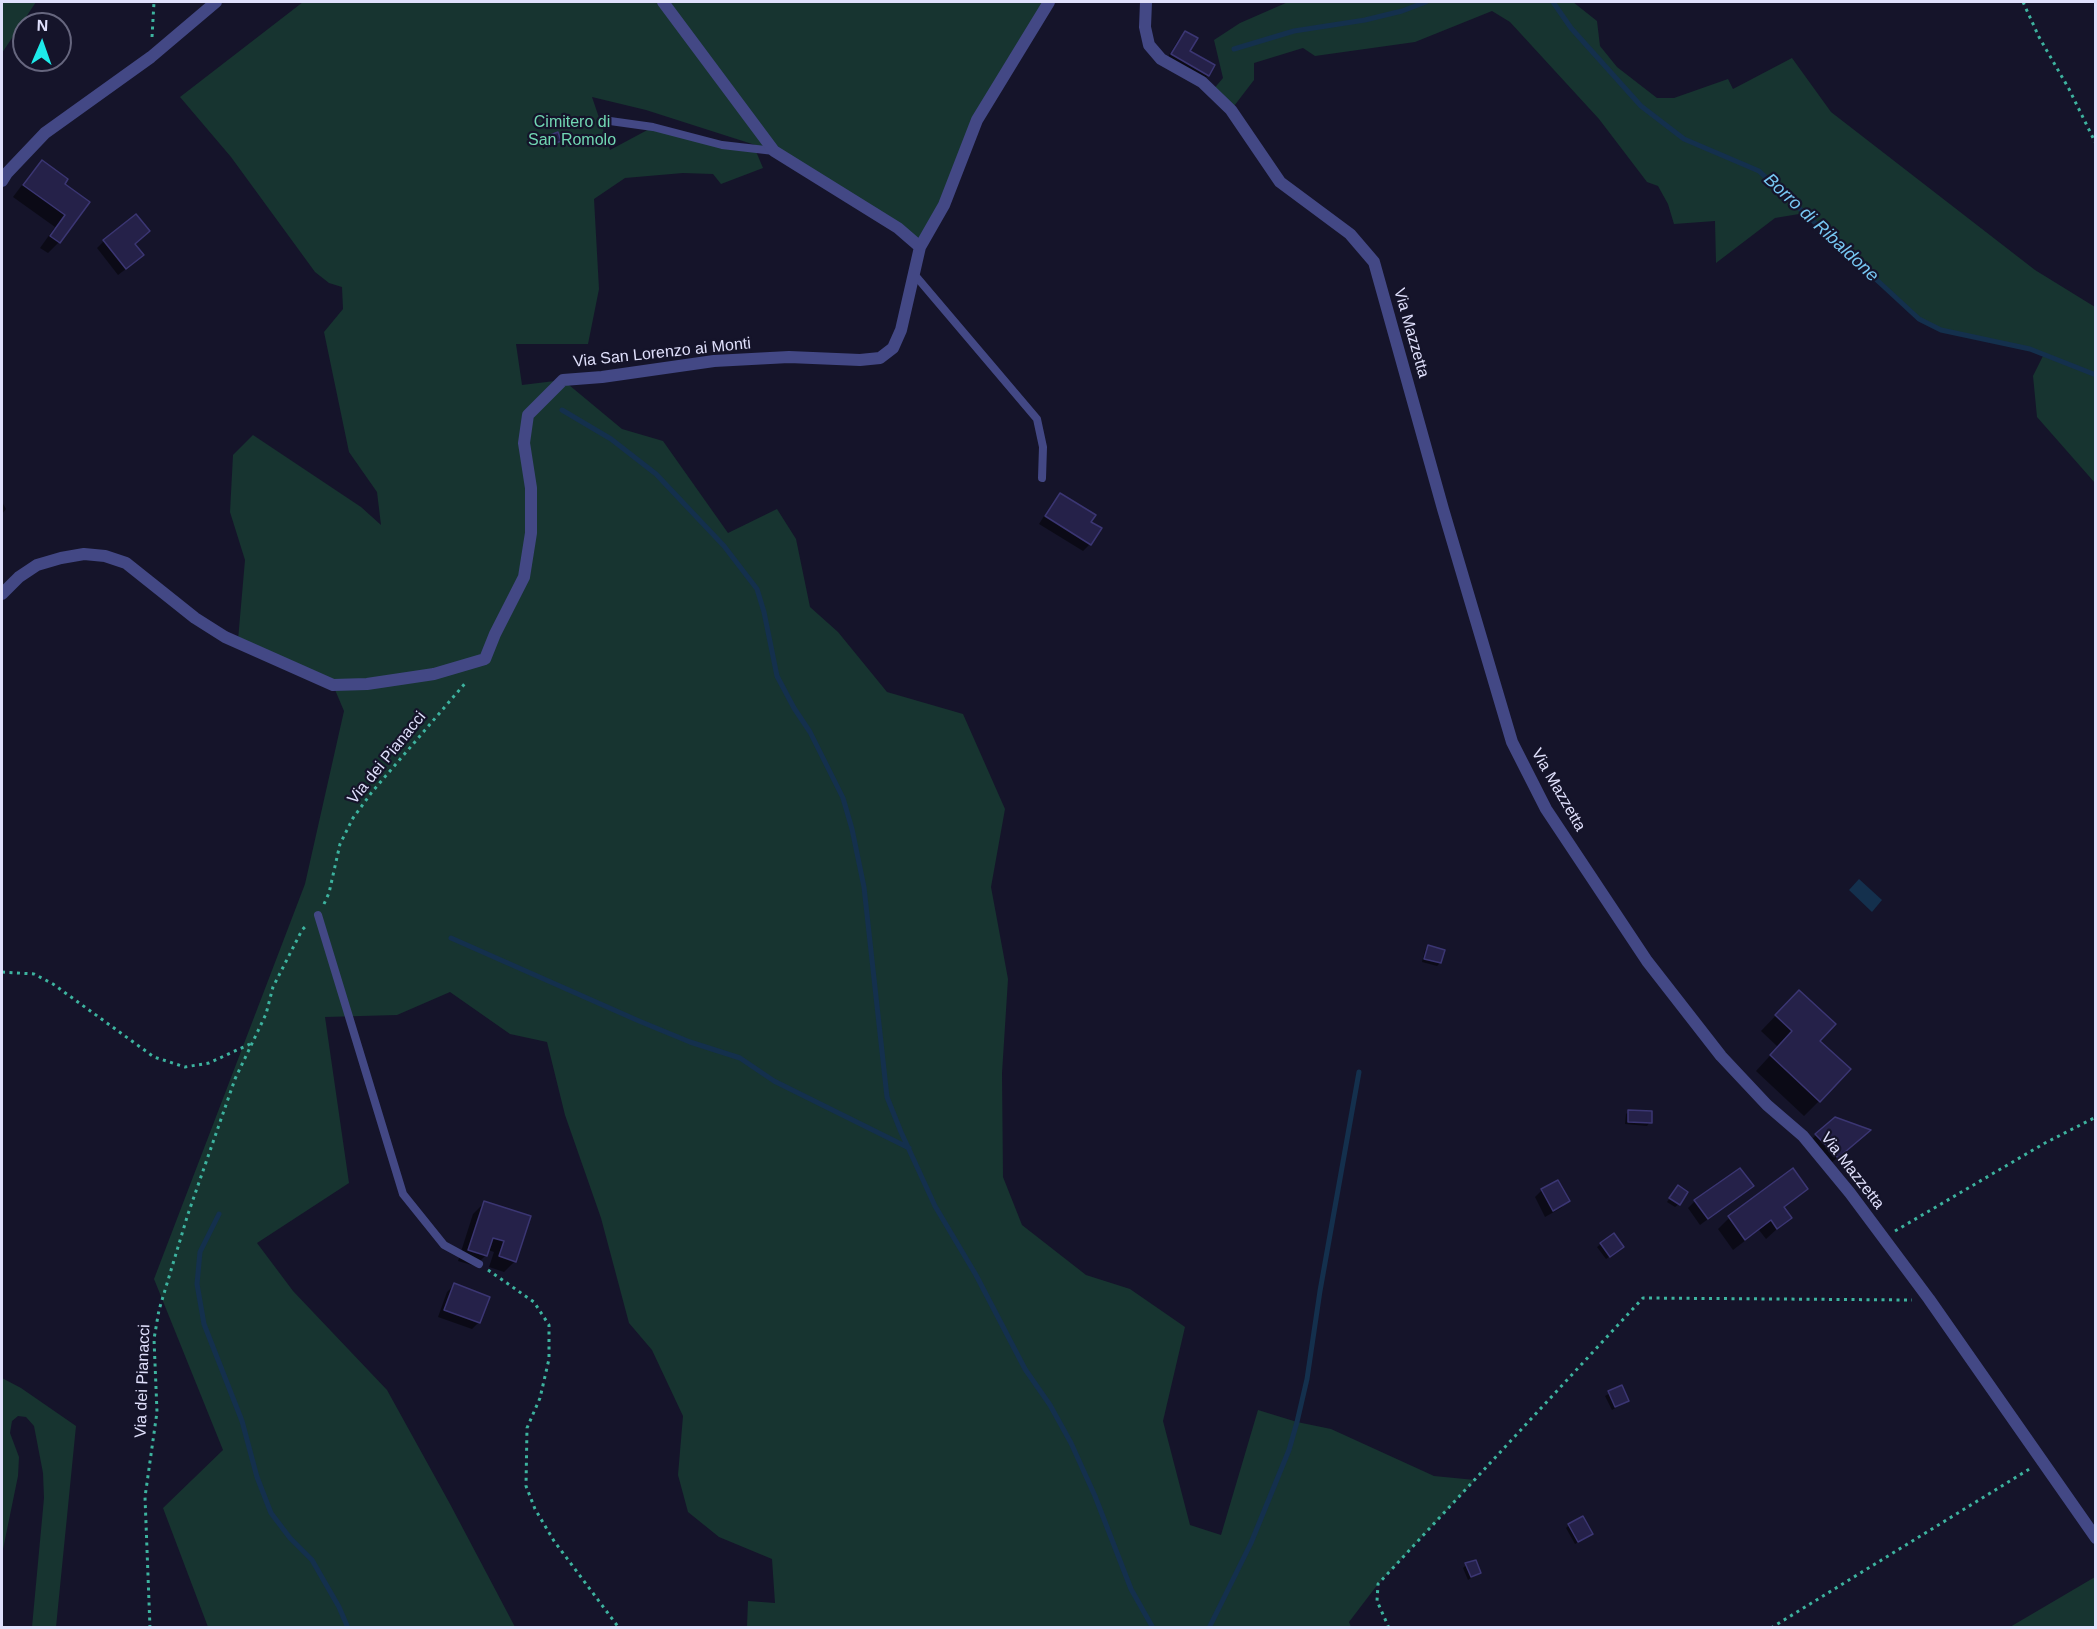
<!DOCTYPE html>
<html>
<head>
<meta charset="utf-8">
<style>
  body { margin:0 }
  #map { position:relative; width:2097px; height:1629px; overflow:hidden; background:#15142a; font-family:Helvetica,sans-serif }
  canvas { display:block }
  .frame { position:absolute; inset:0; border:3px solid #e0e0fc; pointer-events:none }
  .north { position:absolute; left:12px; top:12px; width:60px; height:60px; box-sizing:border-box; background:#15142a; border:2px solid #66667e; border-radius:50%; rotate:2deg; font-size:16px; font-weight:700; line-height:24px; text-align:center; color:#e0e0fc }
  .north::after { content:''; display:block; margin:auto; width:21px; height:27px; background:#1deae9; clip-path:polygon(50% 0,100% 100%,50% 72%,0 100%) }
</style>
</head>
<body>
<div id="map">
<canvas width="2097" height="1629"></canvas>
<div class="frame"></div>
<div class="north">N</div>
</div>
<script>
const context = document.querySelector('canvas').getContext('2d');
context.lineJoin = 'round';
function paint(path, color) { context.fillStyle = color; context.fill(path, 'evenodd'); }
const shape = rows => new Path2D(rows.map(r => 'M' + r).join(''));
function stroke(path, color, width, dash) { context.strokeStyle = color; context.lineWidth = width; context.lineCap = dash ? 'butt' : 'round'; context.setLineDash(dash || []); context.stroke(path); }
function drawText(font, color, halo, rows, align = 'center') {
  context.font = font + ' Helvetica,sans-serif'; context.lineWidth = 4.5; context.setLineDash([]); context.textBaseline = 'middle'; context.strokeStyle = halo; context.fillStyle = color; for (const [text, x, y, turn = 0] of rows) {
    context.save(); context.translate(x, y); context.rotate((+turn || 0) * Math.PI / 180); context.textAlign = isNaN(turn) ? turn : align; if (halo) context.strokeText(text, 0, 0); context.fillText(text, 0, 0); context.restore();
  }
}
paint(shape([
  [2,2,36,2,2,53],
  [303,2,1049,2,977,120,920,247,774,151,646,110,592,97,610,150,653,127,755,149,763,168,721,184,713,174,683,173,625,178,594,199,599,289,588,344,516,344,522,385,563,380,622,429,663,441,728,533,777,509,796,539,810,607,838,632,887,692,963,714,1005,809,991,887,1008,979,1002,1073,1003,1177,1022,1225,1086,1275,1130,1289,1185,1327,1163,1421,1190,1525,1221,1535,1258,1410,1297,1422,1331,1429,1434,1476,1475,1480,1378,1584,1349,1622,1351,1627,747,1627,748,1601,775,1603,772,1559,719,1537,688,1512,678,1475,683,1416,652,1350,629,1323,601,1218,565,1115,547,1042,510,1034,450,992,397,1015,325,1017,349,1183,257,1243,293,1291,387,1390,450,1504,515,1627,208,1627,163,1508,223,1450,154,1279,305,884,344,711,333,685,238,640,245,560,230,512,233,455,253,435,361,507,381,525,377,492,349,452,324,332,343,309,342,287,329,283,315,272,231,157,180,97],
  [1288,2,1573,2,1597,21,1600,46,1617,67,1657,98,1674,98,1728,79,1733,89,1792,58,1831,112,2035,270,2095,307,2095,483,2037,417,2033,376,2044,354,2030,349,1941,330,1919,319,1805,213,1775,218,1716,263,1715,221,1674,224,1668,204,1658,186,1647,182,1599,119,1510,22,1492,11,1415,42,1315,56,1303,48,1254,63,1254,80,1231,110,1212,91,1223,78,1214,40,1240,23],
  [2,1378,21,1388,76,1426,56,1627,32,1627,44,1498,43,1473,34,1426,26,1417,18,1416,12,1421,10,1433,19,1457,18,1476,2,1554],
  [2095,1577,2095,1627,2010,1627]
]), '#173430');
paint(shape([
  [1859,879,1882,900,1872,912,1849,890]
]), '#14304d');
paint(shape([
  [1185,32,1188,52,1208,75,1201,82,1165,62,1178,40],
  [544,139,560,141,543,149,541,142],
  [42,162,62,184,88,203,59,242,48,253,40,248,55,227,13,197,31,173],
  [104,241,133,244,135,262,118,275,97,248],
  [1060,495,1089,522,1090,544,1083,551,1039,524,1053,502],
  [2,502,6,509,2,514],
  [1428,947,1440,963,1437,966,1422,962,1425,950],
  [1784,1007,1818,1041,1819,1101,1804,1116,1756,1071,1778,1047,1761,1031],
  [1629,1111,1650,1122,1647,1126,1625,1124,1626,1114],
  [1816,1135,1862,1137,1830,1164,1809,1142],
  [1792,1170,1806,1189,1783,1208,1790,1217,1766,1239,1759,1230,1733,1250,1718,1229,1729,1218],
  [1752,1186,1700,1225,1688,1208,1695,1201],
  [1542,1190,1568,1201,1561,1208,1545,1217,1535,1197],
  [1675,1191,1679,1204,1675,1207,1667,1202],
  [484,1203,515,1261,504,1272,489,1267,494,1252,488,1250,486,1255,475,1266,458,1261,473,1214],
  [1614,1235,1619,1250,1606,1259,1597,1247],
  [454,1285,479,1322,472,1329,438,1317,447,1292],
  [1621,1387,1628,1401,1612,1410,1605,1396],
  [1569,1525,1588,1537,1575,1544,1566,1528],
  [1466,1565,1479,1573,1468,1580,1463,1568]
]), '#0007');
stroke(shape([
  [1553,2,1571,28,1641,106,1684,139,1759,171,1919,319,1941,330,2030,349,2096,375],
  [1234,49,1294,31,1365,20,1402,11,1426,2],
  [562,410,611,439,656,474,724,546,757,589,764,612,777,676,794,708,810,732,843,798,852,829,864,887,887,1097,901,1132,935,1206,976,1275,1025,1369,1050,1405,1071,1443,1095,1496,1131,1589,1153,1628],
  [451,938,639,1021,690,1042,740,1058,774,1081,909,1148],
  [219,1214,200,1252,197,1284,204,1324,242,1421,257,1477,271,1513,290,1538,312,1560,339,1607,348,1628],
  [1209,1628,1251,1543,1289,1450,1297,1422,1307,1379,1320,1291,1359,1072]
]), '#14304d', 5);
const building = shape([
  [1185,31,1198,38,1190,51,1215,65,1209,76,1171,54,1185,31],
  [558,132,561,141,546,147,543,138,558,132],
  [42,160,68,179,65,184,90,202,60,243,50,236,65,215,23,185,42,160],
  [136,214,150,231,135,244,144,255,126,269,103,240,136,214],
  [1060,493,1096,515,1091,522,1102,528,1091,545,1045,516,1060,493],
  [1428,945,1445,950,1441,963,1424,959,1428,945],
  [1799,990,1836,1024,1820,1041,1851,1069,1820,1102,1770,1055,1792,1031,1775,1015,1799,990],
  [1628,1110,1652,1111,1652,1123,1628,1122,1628,1110],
  [1835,1117,1871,1130,1838,1158,1815,1134,1835,1117],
  [1740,1168,1754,1186,1708,1219,1694,1200,1740,1168],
  [1793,1168,1808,1189,1784,1207,1792,1218,1777,1229,1771,1220,1745,1240,1728,1216,1793,1168],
  [1558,1180,1570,1201,1553,1211,1541,1189,1558,1180],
  [1678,1185,1688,1192,1680,1205,1669,1198,1678,1185],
  [484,1201,531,1216,516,1262,499,1256,504,1241,493,1238,487,1256,468,1250,484,1201],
  [1614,1233,1624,1247,1610,1257,1600,1243,1614,1233],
  [454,1283,490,1297,480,1323,444,1310,454,1283],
  [1622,1385,1629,1401,1615,1407,1608,1391,1622,1385],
  [1583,1516,1593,1534,1578,1542,1568,1524,1583,1516],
  [1476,1560,1481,1573,1471,1577,1465,1563,1476,1560]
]);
paint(building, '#252149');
stroke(building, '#3b3673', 1.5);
stroke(shape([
  [2023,2,2039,37,2069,89,2096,144],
  [152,37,154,2],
  [324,904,329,893,340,844,353,818,372,792,467,681],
  [2,972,34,974,53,984,154,1057,185,1067,209,1063,250,1044],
  [1895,1231,2045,1143,2096,1117],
  [488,1270,534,1302,549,1325,549,1359,540,1398,527,1428,526,1486,535,1509,554,1541,619,1628],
  [150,1628,145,1497,157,1412,154,1339,159,1310,188,1214,235,1079,266,1014,273,987,302,930,307,925],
  [1389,1628,1377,1601,1378,1584,1643,1298,1912,1300],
  [1771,1628,2031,1468]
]), '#3db39f', 3, [3, 4.5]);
stroke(shape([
  [610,121,653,127,722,145,774,151],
  [914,274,1037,419,1043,447,1042,478],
  [318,915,403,1194,444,1245,479,1264]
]), '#434885', 8);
stroke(shape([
  [663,2,774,151,898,228,920,247],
  [1146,2,1145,27,1149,45,1161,59,1202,82,1231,110,1280,182,1350,234,1374,262,1443,509,1512,742,1546,809,1647,961,1721,1056,1767,1105,1803,1136,1850,1193,1929,1299,2096,1538],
  [2,181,7,173,45,133,151,57,216,2],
  [2,594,19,577,37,565,61,558,84,554,105,556,126,563,195,618,225,637,333,685,367,684,434,674,485,659,495,634,524,577,531,533,531,488,524,443,528,415,563,380,602,377,714,361,789,357,860,360,880,358,893,348,901,330,920,247,944,205,977,120,1049,2]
]), '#434885', 12);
drawText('16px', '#71d7b3', '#15142a', [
  ["Cimitero di",572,123],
  ["San Romolo",572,141]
]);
drawText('16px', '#e0e0fc', '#15142a', [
  ["Via Mazzetta",1411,333,74],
  ["Via San Lorenzo ai Monti",662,353,-6],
  ["Via dei Pianacci",387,758,-51],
  ["Via Mazzetta",1558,790,60],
  ["Via Mazzetta",1852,1171,52],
  ["Via dei Pianacci",143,1381,-88]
]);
drawText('italic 18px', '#77c7f3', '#15142a', [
  ["Borro di Ribaldone",1821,228,43]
]);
</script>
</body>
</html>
